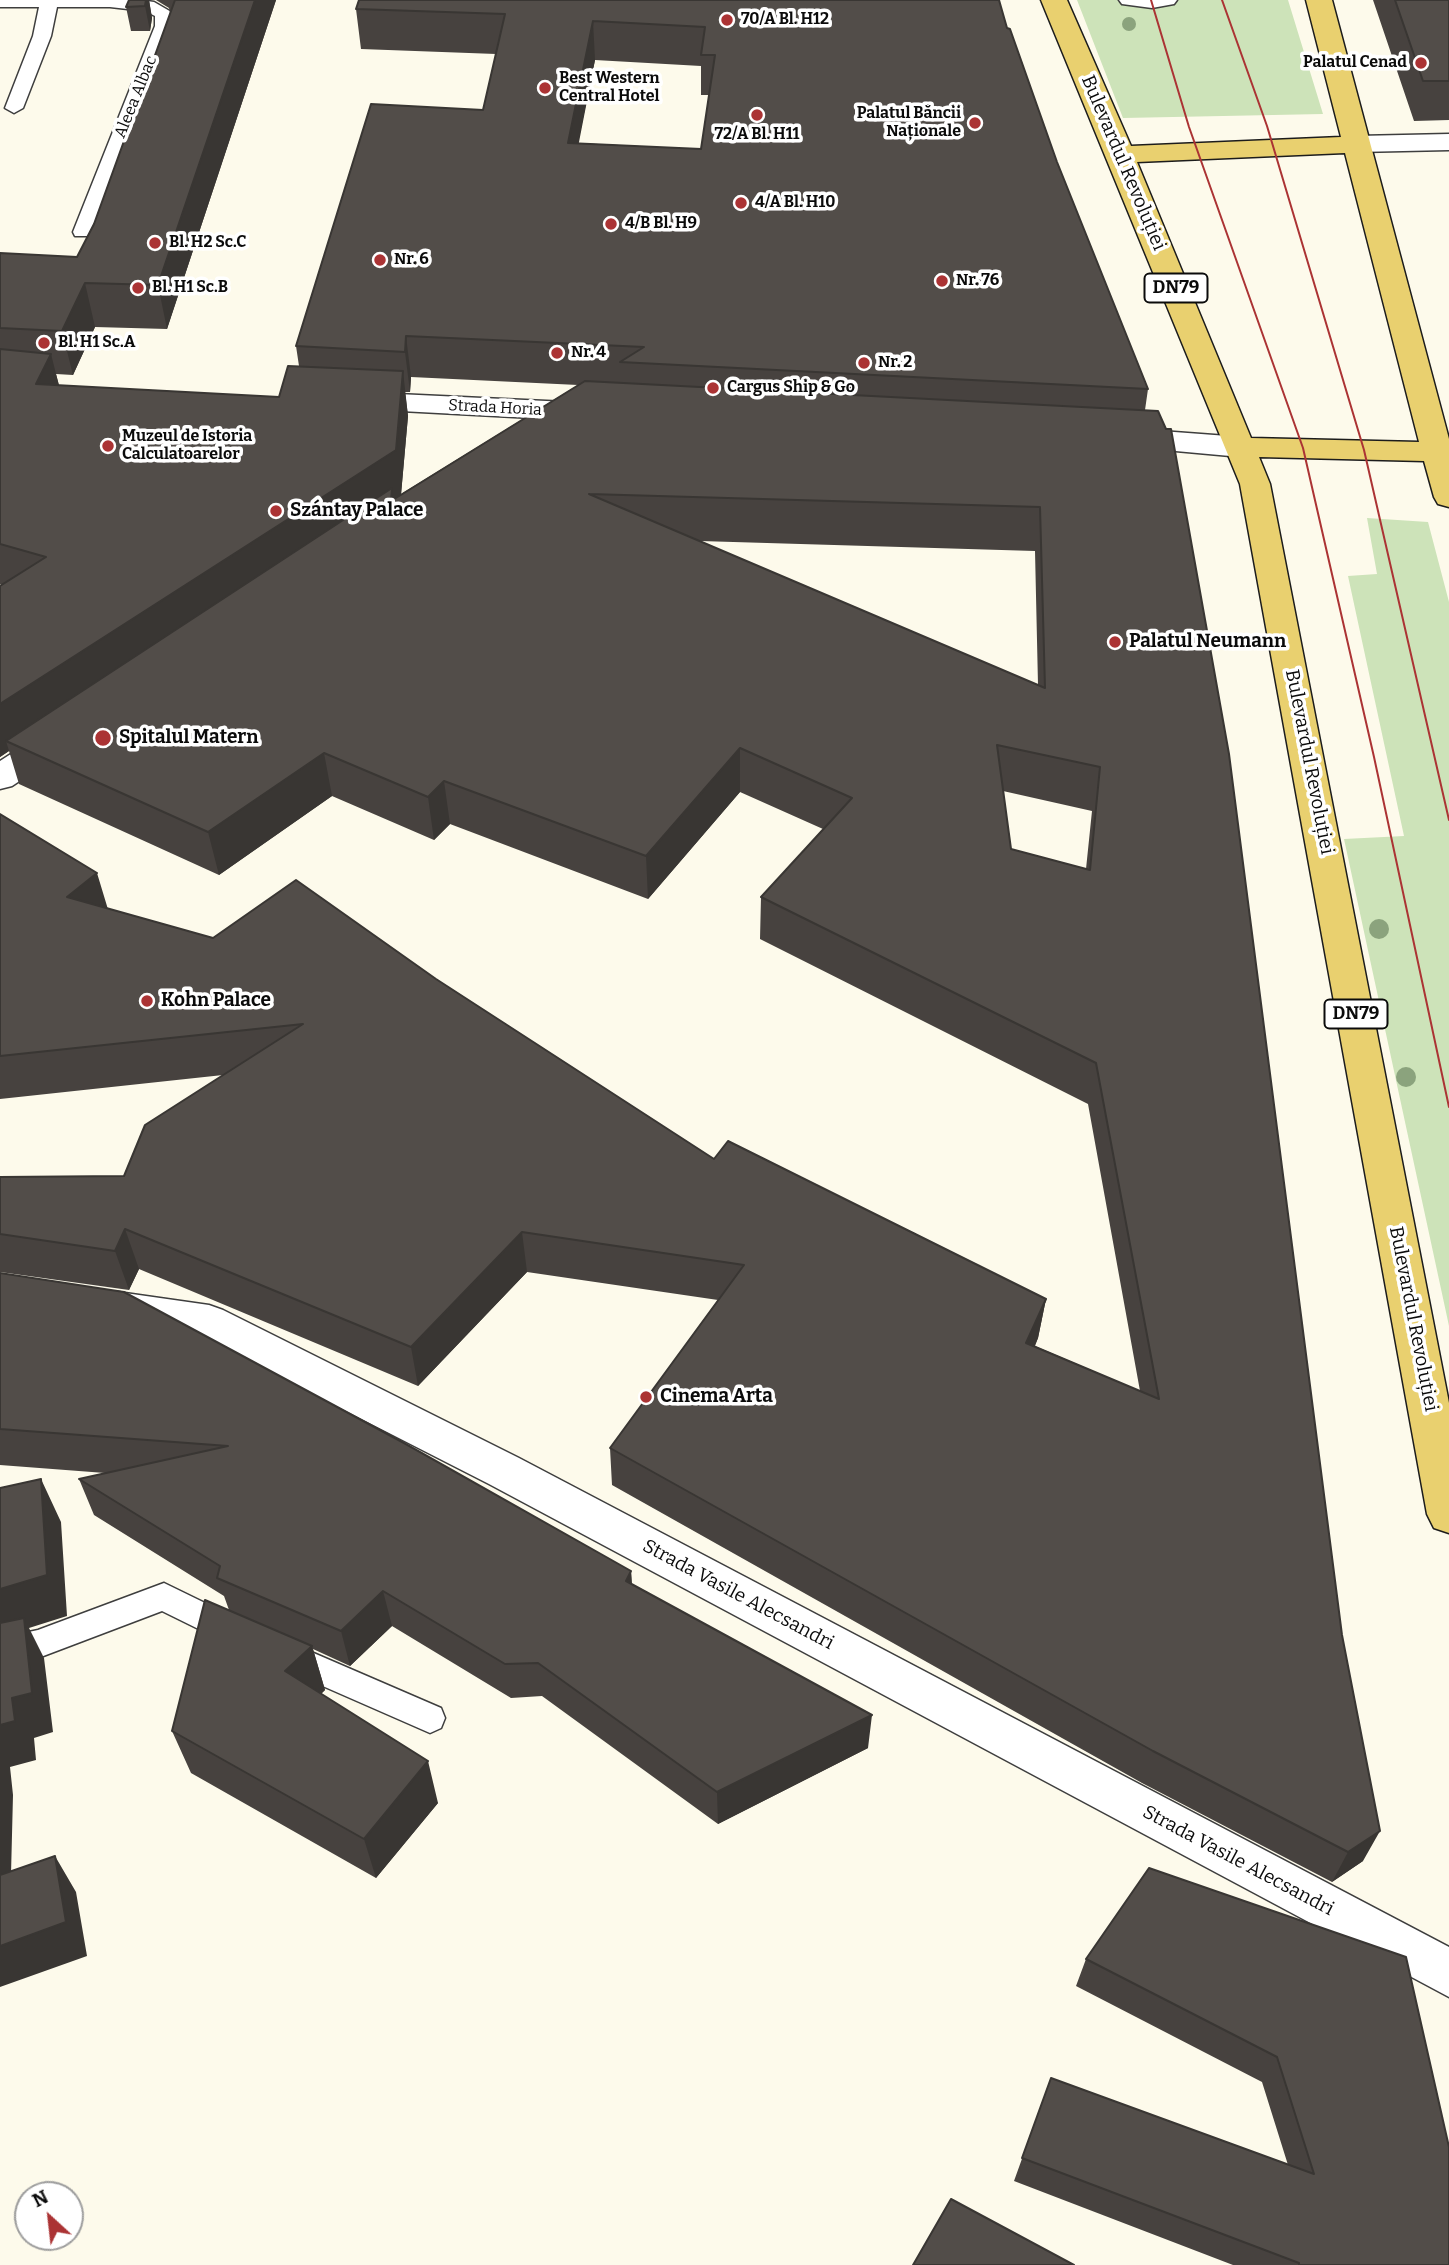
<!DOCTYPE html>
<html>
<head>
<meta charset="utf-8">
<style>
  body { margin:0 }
  #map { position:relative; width:1449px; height:2265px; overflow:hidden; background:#fdfaeb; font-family:Bitter,serif }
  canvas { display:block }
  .north { position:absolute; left:14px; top:2181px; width:70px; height:70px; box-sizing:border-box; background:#fff; border:2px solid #9d9d9d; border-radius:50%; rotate:333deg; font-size:19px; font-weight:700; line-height:28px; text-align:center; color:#0b0b0b }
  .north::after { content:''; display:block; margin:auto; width:24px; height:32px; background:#ab3334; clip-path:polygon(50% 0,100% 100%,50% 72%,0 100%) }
</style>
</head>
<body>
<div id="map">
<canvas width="1449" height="2265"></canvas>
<div class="north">N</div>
</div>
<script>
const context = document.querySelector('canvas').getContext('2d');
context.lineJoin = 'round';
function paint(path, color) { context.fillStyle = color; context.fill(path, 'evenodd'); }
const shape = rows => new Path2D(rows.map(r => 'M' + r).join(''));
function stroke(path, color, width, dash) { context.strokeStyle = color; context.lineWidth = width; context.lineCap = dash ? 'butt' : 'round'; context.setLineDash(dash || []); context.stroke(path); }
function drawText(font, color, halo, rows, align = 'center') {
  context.font = font + ' Bitter,serif'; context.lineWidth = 7; context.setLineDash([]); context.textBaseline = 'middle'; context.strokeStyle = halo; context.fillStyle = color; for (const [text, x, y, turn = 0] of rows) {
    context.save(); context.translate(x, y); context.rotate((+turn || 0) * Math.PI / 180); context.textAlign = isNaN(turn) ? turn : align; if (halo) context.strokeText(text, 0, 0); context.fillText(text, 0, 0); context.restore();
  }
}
paint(shape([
  [1077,0,1288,0,1323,114,1123,118],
  [1367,518,1428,522,1449,602,1449,1326,1344,839,1404,836,1348,576,1377,574]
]), '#cde3b9');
const service = shape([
  [0,0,140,0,154,2,173,13,173,26,89,236,75,236,73,232,155,26,155,16,145,11,110,7,57,7,51,36,23,108,14,113,5,108,33,36,39,7,0,7,0,0],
  [1119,0,1177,0,1174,4,1152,8,1122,4,1119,0],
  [164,1583,244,1622,248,1632,244,1642,233,1646,162,1611,38,1658,0,1666,0,1638,38,1630,164,1583],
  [288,1642,441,1708,445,1718,441,1728,430,1733,277,1666,273,1656,277,1646,288,1642]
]);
const minor = shape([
  [118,1292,209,1305,223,1310,519,1458,1449,1947,1449,1997,489,1484,203,1338,118,1326,104,1321,98,1309,104,1297,118,1292]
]);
const tertiary = shape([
  [1449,134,1449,150,1357,152,1348,150,1344,144,1348,138,1357,136,1449,134],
  [355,392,589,403,600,405,604,412,600,419,589,421,344,408,340,401,344,394,355,392],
  [1121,428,1241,437,1252,440,1256,447,1252,454,1241,457,1110,445,1106,438,1110,431,1121,428],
  [57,728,69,732,74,740,69,748,12,786,0,789,0,761,45,732,57,728]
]);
const primary = shape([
  [1041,0,1067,0,1131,146,1341,137,1306,0,1332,0,1449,439,1449,507,1438,504,1434,497,1424,461,1259,457,1270,484,1449,1403,1449,1533,1434,1528,1427,1514,1240,484,1041,0],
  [1345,153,1419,442,1251,438,1137,162,1345,153]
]);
stroke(service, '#3e3e3e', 3);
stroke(minor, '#3e3e3e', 3);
stroke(tertiary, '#3e3e3e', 3);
stroke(primary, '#1c1c1c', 3);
paint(service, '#fff');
paint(minor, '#fff');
paint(tertiary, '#fff');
paint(primary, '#e9d06f');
stroke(shape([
  [1151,0,1189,127,1303,448,1374,757,1449,1107],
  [1222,0,1267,126,1364,450,1449,820]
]), '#ab3334', 2);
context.fillStyle = '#8ba37d';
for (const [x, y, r] of [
  [1129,24,7],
  [1379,929,10],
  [1406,1077,10]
]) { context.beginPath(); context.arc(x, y, r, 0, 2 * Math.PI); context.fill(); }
paint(shape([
  [129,0,149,0,152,18,150,31,131,31,126,7],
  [156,0,276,0,167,329,95,327,73,375,56,374,59,385,279,397,299,366,296,346,483,110,496,54,361,49,356,9,1007,28,1057,162,1148,389,1145,410,1363,1861,1332,1882,1142,1783,612,1485,610,1448,718,1300,527,1272,418,1386,139,1269,129,1290,0,1272,0,1177,124,1176,223,1075,0,1099,0,814,108,909,213,938,436,979,714,1159,1046,1299,1038,1338,1035,1346,1140,1391,1088,1104,760,939,761,897,823,829,740,792,648,899,450,824,434,840,332,796,219,875,19,784,9,751,0,757,2,585,0,584,0,253,77,257,94,224,170,13,169,8],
  [595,60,701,66,701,95,709,95,701,149,578,143],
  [411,377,578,385,401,494,408,416,405,392,410,392],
  [700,541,1035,551,1038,685],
  [1003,791,1092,811,1086,869,1011,849],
  [1373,0,1449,0,1449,120,1414,121],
  [0,1273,631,1571,632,1585,868,1748,718,1824,542,1696,511,1698,392,1626,350,1666,313,1649,325,1690,321,1694,438,1803,376,1878,191,1773,172,1731,229,1610,224,1596,94,1515,79,1479,105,1473,0,1465],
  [1149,1868,1449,2265,1233,2265,1014,2181,1051,2078,1288,2165,1262,2082,1076,1986,1086,1959]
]), '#47423f');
paint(shape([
  [146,0,149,0,152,18,150,31,145,6],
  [255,0,276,0,167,329,158,285],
  [593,21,595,60,571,183,568,143],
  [85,283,95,327,73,375,62,331],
  [406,336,411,377,410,392,405,352],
  [51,354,62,398,36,384],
  [403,371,408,416,401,495,6,741,9,751,0,757,0,704],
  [740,748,740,792,648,899,646,856],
  [324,753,332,796,219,875,208,832],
  [444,781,450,824,434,840,428,797],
  [97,873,110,916,67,897],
  [125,1229,139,1269,129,1290,115,1251],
  [522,1232,527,1272,418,1386,411,1347],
  [1046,1299,1038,1338,1019,1381,1026,1343],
  [41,1479,61,1522,67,1616,29,1628,44,1658,53,1732,34,1738,36,1760,10,1767,13,1795,10,1914,0,1899,0,1589],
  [631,1571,633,1606,626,1581],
  [383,1591,392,1626,350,1666,341,1631],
  [312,1646,325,1690,300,1714,285,1671],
  [872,1715,868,1748,718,1824,717,1792],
  [428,1761,438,1803,376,1878,364,1839],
  [1380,1831,1363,1861,1332,1882,1348,1852],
  [55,1856,76,1892,87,1956,0,1987,0,1946]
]), '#393633');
const building = shape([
  [129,0,146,0,145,6,126,7,129,0],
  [175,0,255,0,158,285,85,283,62,331,0,328,0,253,77,257,94,224,175,0],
  [359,0,999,0,1007,28,1010,29,1057,162,1148,389,620,362,644,347,406,336,405,352,296,346,371,104,483,110,505,14,356,9,359,0],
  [593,21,705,27,701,55,715,55,701,149,568,143,593,21],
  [1395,0,1449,0,1449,81,1423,81,1395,0],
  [0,349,51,354,36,384,279,397,288,366,403,371,396,450,0,704,0,586,46,557,0,544,0,349],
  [585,381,1158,411,1166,429,1171,429,1229,754,1342,1635,1380,1831,1348,1852,1153,1751,610,1448,744,1265,522,1232,411,1347,125,1229,115,1251,0,1234,0,1177,124,1176,145,1125,303,1024,0,1056,0,814,97,873,67,897,213,938,296,880,436,979,714,1159,728,1141,1046,1299,1026,1343,1159,1399,1096,1063,761,897,852,798,740,748,646,856,444,781,428,797,324,753,208,832,6,741,392,488,391,501,585,381],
  [589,494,1040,507,1045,688,589,494],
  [997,745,1100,767,1090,870,1011,849,997,745],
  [0,1273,124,1292,404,1443,631,1571,626,1581,872,1715,717,1792,538,1663,505,1664,383,1591,341,1631,217,1578,220,1566,79,1479,228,1446,0,1429,0,1273],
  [41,1479,47,1575,0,1589,0,1488,41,1479],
  [205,1600,312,1646,285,1671,428,1761,364,1839,172,1731,205,1600],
  [24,1618,32,1693,12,1698,15,1721,0,1725,0,1623,24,1618],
  [55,1856,66,1922,0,1946,0,1875,55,1856],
  [1149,1868,1406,1957,1449,2147,1449,2265,1299,2265,1299,2263,1022,2158,1051,2078,1314,2174,1277,2057,1086,1959,1149,1868],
  [951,2199,1074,2265,913,2265,951,2199]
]);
paint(building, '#524d49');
stroke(building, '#393633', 2);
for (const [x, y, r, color] of [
  [727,20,7,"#ab3334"],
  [1421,63,7,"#ab3334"],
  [545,88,7,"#ab3334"],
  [757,115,7,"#ab3334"],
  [975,123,7,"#ab3334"],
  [741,203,7,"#ab3334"],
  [611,224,7,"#ab3334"],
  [155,243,7,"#ab3334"],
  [380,260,7,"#ab3334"],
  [942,281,7,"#ab3334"],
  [138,288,7,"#ab3334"],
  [44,343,7,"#ab3334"],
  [557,353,7,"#ab3334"],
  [864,363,7,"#ab3334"],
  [713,388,7,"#ab3334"],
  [108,446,7,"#ab3334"],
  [276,511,7,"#ab3334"],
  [1115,642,7,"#ab3334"],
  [103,738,9,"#ab3334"],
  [147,1001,7,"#ab3334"],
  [646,1397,7,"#ab3334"]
]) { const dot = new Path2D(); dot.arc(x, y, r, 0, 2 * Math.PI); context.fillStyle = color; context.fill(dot); stroke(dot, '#fff', 2.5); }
drawText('bold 16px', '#0b0b0b', '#fff', [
  ["70/A Bl. H12",741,20],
  ["Palatul Cenad",1407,63,"right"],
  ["Best Western",559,79],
  ["Central Hotel",559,97],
  ["Palatul Băncii",961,114,"right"],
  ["Naționale",961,132,"right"],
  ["72/A Bl. H11",757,135,"center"],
  ["4/A Bl. H10",755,203],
  ["4/B Bl. H9",625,224],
  ["Bl. H2 Sc.C",169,243],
  ["Nr. 6",394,260],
  ["Nr. 76",956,281],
  ["Bl. H1 Sc.B",152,288],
  ["Bl. H1 Sc.A",58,343],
  ["Nr. 4",571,353],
  ["Nr. 2",878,363],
  ["Cargus Ship & Go",727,388],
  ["Muzeul de Istoria",122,437],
  ["Calculatoarelor",122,455]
], 'left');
drawText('16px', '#0b0b0b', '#fff', [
  ["Aleea Albac",136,97,-68],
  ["Strada Horia",495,408,3]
]);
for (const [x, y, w] of [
  [1176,288,63],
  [1356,1014,63]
]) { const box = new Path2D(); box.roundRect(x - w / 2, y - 14.5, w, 29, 5); context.fillStyle = '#fff'; context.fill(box); stroke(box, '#0b0b0b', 2); }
drawText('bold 18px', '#0b0b0b', null, [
  ["DN79",1176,288],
  ["DN79",1356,1014]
]);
drawText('19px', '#0b0b0b', '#fff', [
  ["Bulevardul Revoluției",1123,163,67],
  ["Bulevardul Revoluției",1309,762,79],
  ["Bulevardul Revoluției",1413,1319,79],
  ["Strada Vasile Alecsandri",738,1595,28],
  ["Strada Vasile Alecsandri",1238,1861,28]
]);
drawText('bold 19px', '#0b0b0b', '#fff', [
  ["Szántay Palace",290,511],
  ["Palatul Neumann",1129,642],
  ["Spitalul Matern",119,738],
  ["Kohn Palace",161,1001],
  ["Cinema Arta",660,1397]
], 'left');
</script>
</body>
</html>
